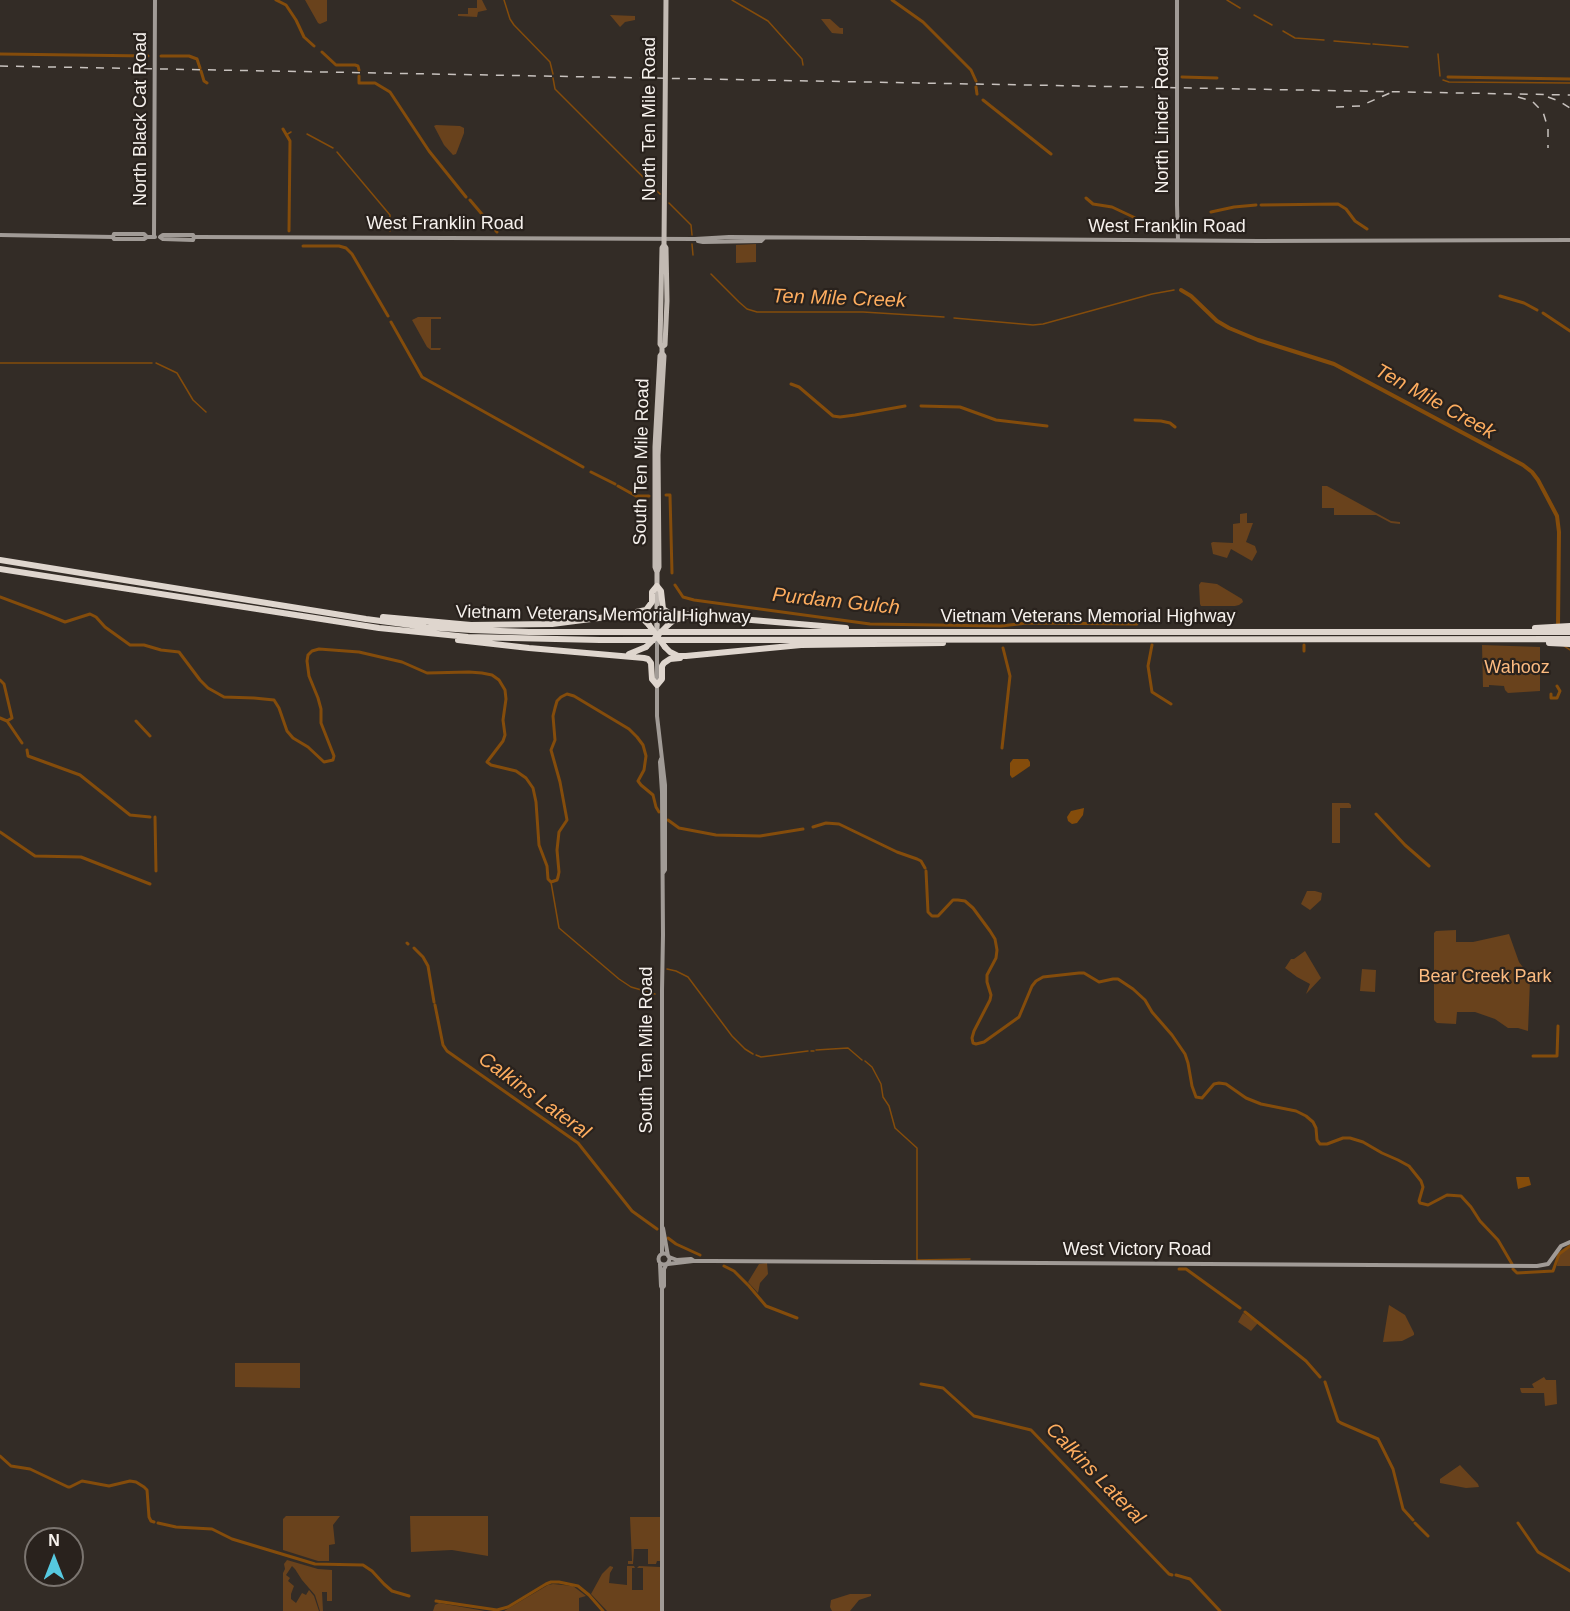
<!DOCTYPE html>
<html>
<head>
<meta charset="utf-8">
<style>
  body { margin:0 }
  #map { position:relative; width:1570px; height:1611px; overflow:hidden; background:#332c26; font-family:Helvetica,sans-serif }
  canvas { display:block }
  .north { position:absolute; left:24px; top:1527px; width:60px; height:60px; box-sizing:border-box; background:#29221d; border:2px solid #7b7570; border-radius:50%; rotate:0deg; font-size:16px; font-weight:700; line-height:24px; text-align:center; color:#f6f1ed }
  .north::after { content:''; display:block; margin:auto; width:21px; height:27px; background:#56c9e0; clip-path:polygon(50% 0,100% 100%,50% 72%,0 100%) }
</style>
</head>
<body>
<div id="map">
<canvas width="1570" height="1611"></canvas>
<div class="north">N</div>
</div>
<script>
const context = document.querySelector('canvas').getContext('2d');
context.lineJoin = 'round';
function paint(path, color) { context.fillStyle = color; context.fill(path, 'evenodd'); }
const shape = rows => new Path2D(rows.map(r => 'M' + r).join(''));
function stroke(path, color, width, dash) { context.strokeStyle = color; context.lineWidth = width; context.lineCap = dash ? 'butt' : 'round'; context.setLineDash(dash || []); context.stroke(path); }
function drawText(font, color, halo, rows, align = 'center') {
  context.font = font + ' Helvetica,sans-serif'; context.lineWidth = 4.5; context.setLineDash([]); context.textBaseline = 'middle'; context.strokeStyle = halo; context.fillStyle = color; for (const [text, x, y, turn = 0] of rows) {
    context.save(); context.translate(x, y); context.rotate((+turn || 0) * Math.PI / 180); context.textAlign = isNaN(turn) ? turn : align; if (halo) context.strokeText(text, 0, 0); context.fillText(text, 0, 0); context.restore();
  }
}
paint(shape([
  [305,0,327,0,327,21,320,24,318,23],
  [477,0,482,0,487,10,478,12,477,17,458,16,458,14,468,14,468,8,477,8],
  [610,15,635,16,635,20,625,22,620,27],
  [821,19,830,19,840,28,843,28,843,34,832,33],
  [436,125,460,126,464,128,464,133,456,154,453,155,444,145,434,126],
  [756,244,756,262,736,263,736,245],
  [418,317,441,317,441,319,431,319,431,348,441,348,440,350,431,350,427,347,412,320],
  [1322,486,1327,486,1391,521,1400,522,1400,524,1391,523,1376,515,1334,515,1334,508,1322,508],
  [1247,513,1247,523,1253,523,1246,542,1255,546,1257,552,1252,561,1231,549,1227,558,1213,554,1211,543,1213,542,1233,543,1233,524,1240,523,1240,514],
  [1201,582,1217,584,1242,599,1243,602,1239,605,1235,606,1201,606,1200,604,1199,585],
  [1482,645,1540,647,1540,691,1508,693,1505,690,1504,686,1489,685,1489,687,1483,687],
  [1332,803,1349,803,1351,805,1351,808,1340,808,1340,843,1332,843],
  [1307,891,1315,891,1322,893,1321,900,1310,910,1301,904],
  [1456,930,1456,942,1473,942,1509,934,1519,962,1528,974,1530,980,1528,1031,1518,1028,1508,1028,1495,1019,1475,1012,1457,1012,1456,1024,1437,1023,1434,1020,1434,933,1436,931],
  [1305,951,1321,978,1306,994,1310,984,1297,977,1285,968,1291,959,1294,959],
  [1362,969,1376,970,1375,992,1360,991],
  [1570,1247,1570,1266,1557,1266,1558,1256,1562,1251],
  [767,1263,768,1274,760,1283,758,1293,748,1282,759,1264],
  [1389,1305,1405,1315,1414,1333,1414,1335,1402,1341,1383,1342],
  [1243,1313,1258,1323,1251,1331,1238,1322],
  [235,1363,300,1363,300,1388,235,1387],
  [1544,1377,1546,1380,1556,1380,1557,1404,1545,1406,1544,1393,1522,1393,1521,1392,1520,1388,1534,1388,1532,1384],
  [1460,1465,1478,1484,1479,1487,1466,1488,1440,1483,1440,1479],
  [286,1516,340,1516,333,1525,335,1544,329,1545,329,1561,318,1561,283,1550,283,1519],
  [410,1516,488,1516,488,1556,452,1550,411,1552],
  [630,1517,660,1517,660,1561,657,1561,656,1564,648,1564,648,1549,634,1549,633,1564,628,1564,628,1561,632,1561],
  [287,1560,318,1569,332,1570,332,1601,327,1601,327,1592,322,1592,323,1611,320,1611,315,1595,302,1580,295,1569,292,1566,286,1575,290,1578,288,1581,294,1586,291,1594,291,1599,296,1603,302,1593,306,1595,309,1590,314,1596,319,1611,283,1611,283,1573,285,1569,284,1564],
  [610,1566,613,1567,613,1568,610,1573,609,1583,627,1585,627,1566,634,1566,635,1568,632,1568,632,1590,643,1590,643,1568,637,1568,639,1566,660,1567,660,1611,607,1611,591,1594,602,1574],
  [553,1584,573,1586,586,1596,579,1598,579,1611,504,1611,548,1585],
  [850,1594,871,1594,871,1596,859,1600,850,1611,832,1611,830,1607,831,1600],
  [439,1603,485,1611,433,1611,435,1605]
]), '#69421c');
paint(shape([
  [1013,759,1028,759,1030,762,1030,766,1014,777,1012,778,1010,775,1010,763],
  [1084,808,1083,815,1077,823,1072,824,1068,821,1067,817,1071,811],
  [1516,1177,1529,1177,1531,1185,1518,1189]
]), '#844c0b');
stroke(shape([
  [504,0,510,19,514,25,550,62,553,74],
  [732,0,768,21,802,59,803,65],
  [1227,0,1240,8],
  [1254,15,1272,25],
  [1283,31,1295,38,1324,40],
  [1334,41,1370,44],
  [1373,44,1408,47],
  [1438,54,1440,76],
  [553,78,555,89,660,194],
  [1443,80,1449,82,1570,83],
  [307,134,333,148],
  [286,135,291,132],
  [337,152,390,215,390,231],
  [669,203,691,225,692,235],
  [692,244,693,255],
  [711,274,739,302,747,309,757,312,863,312,944,317],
  [954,318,1033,325,1043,324,1152,294,1174,290],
  [0,363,152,363],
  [156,363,177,373,193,400,206,412],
  [1564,646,1570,650],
  [551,882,559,928,619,979,631,987,655,994],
  [667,969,676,971,688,977,732,1036,745,1049,753,1054],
  [816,1050,848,1048,862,1060],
  [811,1051,814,1051],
  [756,1055,761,1057,808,1051],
  [865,1061,872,1067,881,1084,883,1097,889,1106,895,1128,917,1148,917,1260,970,1259]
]), '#844c0b', 1.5);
stroke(shape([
  [276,0,286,5,296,20,304,37,314,46],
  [892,0,923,22,971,70,976,81],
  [322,52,336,65,355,65,358,66,359,70],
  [0,54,148,56],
  [161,56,189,56,197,59,200,68],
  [201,71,204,81,207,83],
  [359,76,359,83,375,83,390,92,429,151,466,197],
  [1182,77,1217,78],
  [1448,77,1570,79],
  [976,87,977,94],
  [983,100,1051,154],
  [283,129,290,141,289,231],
  [1086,198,1093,204,1112,207,1146,223,1173,225],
  [470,200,497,232],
  [1261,205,1338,204,1346,209,1355,221,1367,229],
  [1211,212,1234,207,1256,205],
  [303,246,339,246,346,248,352,254,388,316],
  [1500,296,1524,303,1537,310],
  [1543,313,1570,331],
  [391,322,422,377,583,467],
  [791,384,799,387,833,416,840,417,855,415,905,406],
  [921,406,960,407,996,420,1047,426],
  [1135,420,1161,421,1170,423,1175,427],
  [591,472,615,484],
  [618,486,636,496,649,496],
  [666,495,670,495,672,573],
  [675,585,683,597,694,600,870,624,1001,626,1027,623,1137,624],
  [0,597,43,613,65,622,90,614,96,617,105,627,130,645,144,645,161,650,179,652,200,680,208,688,224,697,254,698,274,700,279,708,287,731,293,738,308,747,324,762,333,760,334,756,321,723,321,709,318,698,309,676,307,661,308,655,312,651,319,649,359,652,402,662,427,673,469,672,482,673,492,675,499,680,505,690,506,699,503,720,505,735,503,741,487,762,491,765,516,771,526,778,533,788,536,802,539,845,547,866,548,879,551,882,557,880,558,877,559,872,557,850,559,832,567,820,560,782,551,750,555,740,553,716,555,708,557,701,561,697,567,694,574,696,629,729,637,737,643,745,646,756,644,770,638,781,641,785,653,795,656,807,659,812],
  [1152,645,1148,666,1152,692,1171,704],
  [1304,651,1304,645],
  [0,680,4,684,12,718,7,721,0,718],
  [1551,694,1551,698,1557,698,1560,691,1557,686],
  [7,721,22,743],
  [136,721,150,736],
  [1002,748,1010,676,1003,648],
  [27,750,28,756,80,775,130,815,150,817],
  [1376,814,1405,845,1429,866],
  [155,817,156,871],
  [668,820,679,828,716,835,760,836,803,829],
  [813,827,826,823,839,824,897,852,917,859,921,861,925,868],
  [0,832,35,856,81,857,150,884],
  [926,871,928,912,932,916,938,916,953,900,958,900,965,901,973,908,990,931,995,939,997,950,996,958,987,975,987,982,991,995,990,1000,974,1031,972,1038,973,1043,976,1044,984,1042,1019,1017,1032,986,1036,981,1043,977,1079,973,1084,973,1099,982,1113,979,1118,979,1133,989,1145,1000,1152,1012,1172,1035,1185,1054,1188,1063,1192,1086,1196,1097,1202,1098,1214,1084,1219,1083,1226,1084,1246,1098,1261,1104,1296,1111,1306,1116,1313,1122,1316,1128,1317,1140,1320,1144,1327,1144,1343,1138,1350,1138,1363,1142,1382,1153,1398,1160,1409,1166,1421,1181,1423,1187,1419,1201,1420,1203,1428,1205,1447,1195,1461,1196,1471,1207,1480,1221,1498,1240,1512,1264],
  [407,943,408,944],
  [414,948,423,957,428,966,434,1002],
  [435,1005,443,1045,447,1051,578,1143,632,1211,657,1229],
  [1533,1056,1557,1056,1558,1026],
  [668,1238,676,1244,700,1255],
  [724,1266,734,1271,749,1286,766,1306,797,1318],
  [1179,1269,1186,1269,1240,1308],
  [1513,1269,1517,1273,1553,1271,1559,1254,1570,1246],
  [1245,1312,1306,1361,1320,1377],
  [1325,1382,1338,1421,1341,1423,1378,1439,1393,1469,1403,1509,1413,1520],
  [921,1384,943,1388,974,1416,1031,1430,1169,1574,1172,1575],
  [0,1456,11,1466,30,1469,68,1487,70,1487,82,1481,109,1486,130,1481,136,1482,144,1487,147,1490,149,1517,151,1521,154,1522],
  [158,1523,176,1527,212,1529,232,1539,315,1564,363,1565,372,1571,384,1584,392,1591,409,1596],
  [1415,1523,1428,1536],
  [1518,1523,1538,1552,1570,1571],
  [1176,1575,1190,1579,1220,1611],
  [436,1601,497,1610,508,1607,546,1584,551,1582,559,1582,578,1586,589,1595,603,1611]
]), '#844c0b', 3);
stroke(shape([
  [1181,290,1191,296,1217,321,1229,328,1258,340,1334,364,1523,465,1532,472,1538,480,1557,516,1559,532,1558,626]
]), '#844c0b', 4);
stroke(shape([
  [1177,0,1177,205,1178,240],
  [0,235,113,237],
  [147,237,144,234,114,234,113,237,114,239,144,239,147,237,155,237],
  [154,237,155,0],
  [194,237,193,240,163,239,160,237,163,235,193,235,194,237,199,237,695,239,729,237,1259,241,1570,240],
  [698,241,703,242,761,241,764,238],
  [657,647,657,716,665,785,665,870,663,873],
  [661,759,660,762,662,792,663,935,662,990,662,1254],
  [663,1228,668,1256],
  '658.5 1259a5.5 5.5 0 1 1 11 0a5.5 5.5 0 1 1-11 0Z',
  [669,1257,677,1260,691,1259,694,1261,712,1261,1537,1266,1548,1264,1561,1246,1570,1242],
  [660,1264,661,1286,662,1288],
  [668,1264,693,1261],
  [662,1611,662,1288,664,1286,664,1269,666,1265]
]), '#a19b96', 4);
stroke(shape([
  [662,347,660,344,662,248,664,245],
  [657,572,655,567,655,447,660,356,662,353,662,347,665,345,667,301,666,248,664,245,666,0],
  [657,625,657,572,659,567,658,455,664,356,662,353]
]), '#c2bab3', 5);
stroke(shape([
  [0,560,366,619,426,627,471,630,529,632,1570,632],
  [0,569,379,628,468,637,600,640,1570,639],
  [629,615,636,616,644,620,649,625],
  [383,617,471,625,552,624,622,615,646,610,652,602,652,592,657,586,661,591,663,609,669,613,846,628],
  [668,625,674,620,685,617],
  [1535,628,1570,626],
  [458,640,529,648,644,658,648,659,651,663,652,679,657,685,662,679,662,666,664,663,670,659,680,658],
  [1549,643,1570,644],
  [665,647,670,652,678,656,686,656,801,645,943,643],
  [629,654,646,647]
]), '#dfd6ce', 6);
stroke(shape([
  [0,66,1570,95],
  [1518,97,1532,101,1543,112,1548,128,1548,148],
  [1548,97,1559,101,1570,108],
  [1336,107,1360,106,1390,93]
]), '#c8c2be', 1.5, [8, 8]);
stroke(shape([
  [657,647,657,636]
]), '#a19b96', 4);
stroke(shape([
  [657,635,657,625]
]), '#c2bab3', 5);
stroke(shape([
  [649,625,665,647],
  [646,647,668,625]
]), '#dfd6ce', 6);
drawText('18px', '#f6f1ed', '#29221d', [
  ["North Black Cat Road",141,119,-90],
  ["North Ten Mile Road",650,119,-90],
  ["North Linder Road",1163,120,-90],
  ["West Franklin Road",445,224],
  ["West Franklin Road",1167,227],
  ["South Ten Mile Road",642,462,-89],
  ["Vietnam Veterans Memorial Highway",603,615,1],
  ["Vietnam Veterans Memorial Highway",1088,617],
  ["South Ten Mile Road",647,1050,-90],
  ["West Victory Road",1137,1250]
]);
drawText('18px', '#fdbb80', '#29221d', [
  ["Wahooz",1517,668],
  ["Bear Creek Park",1485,977]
]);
drawText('italic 20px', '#fead5f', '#29221d', [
  ["Ten Mile Creek",839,299,2],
  ["Ten Mile Creek",1435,402,29],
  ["Purdam Gulch",836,602,6],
  ["Calkins Lateral",534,1096,36],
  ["Calkins Lateral",1095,1474,46]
]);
</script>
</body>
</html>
